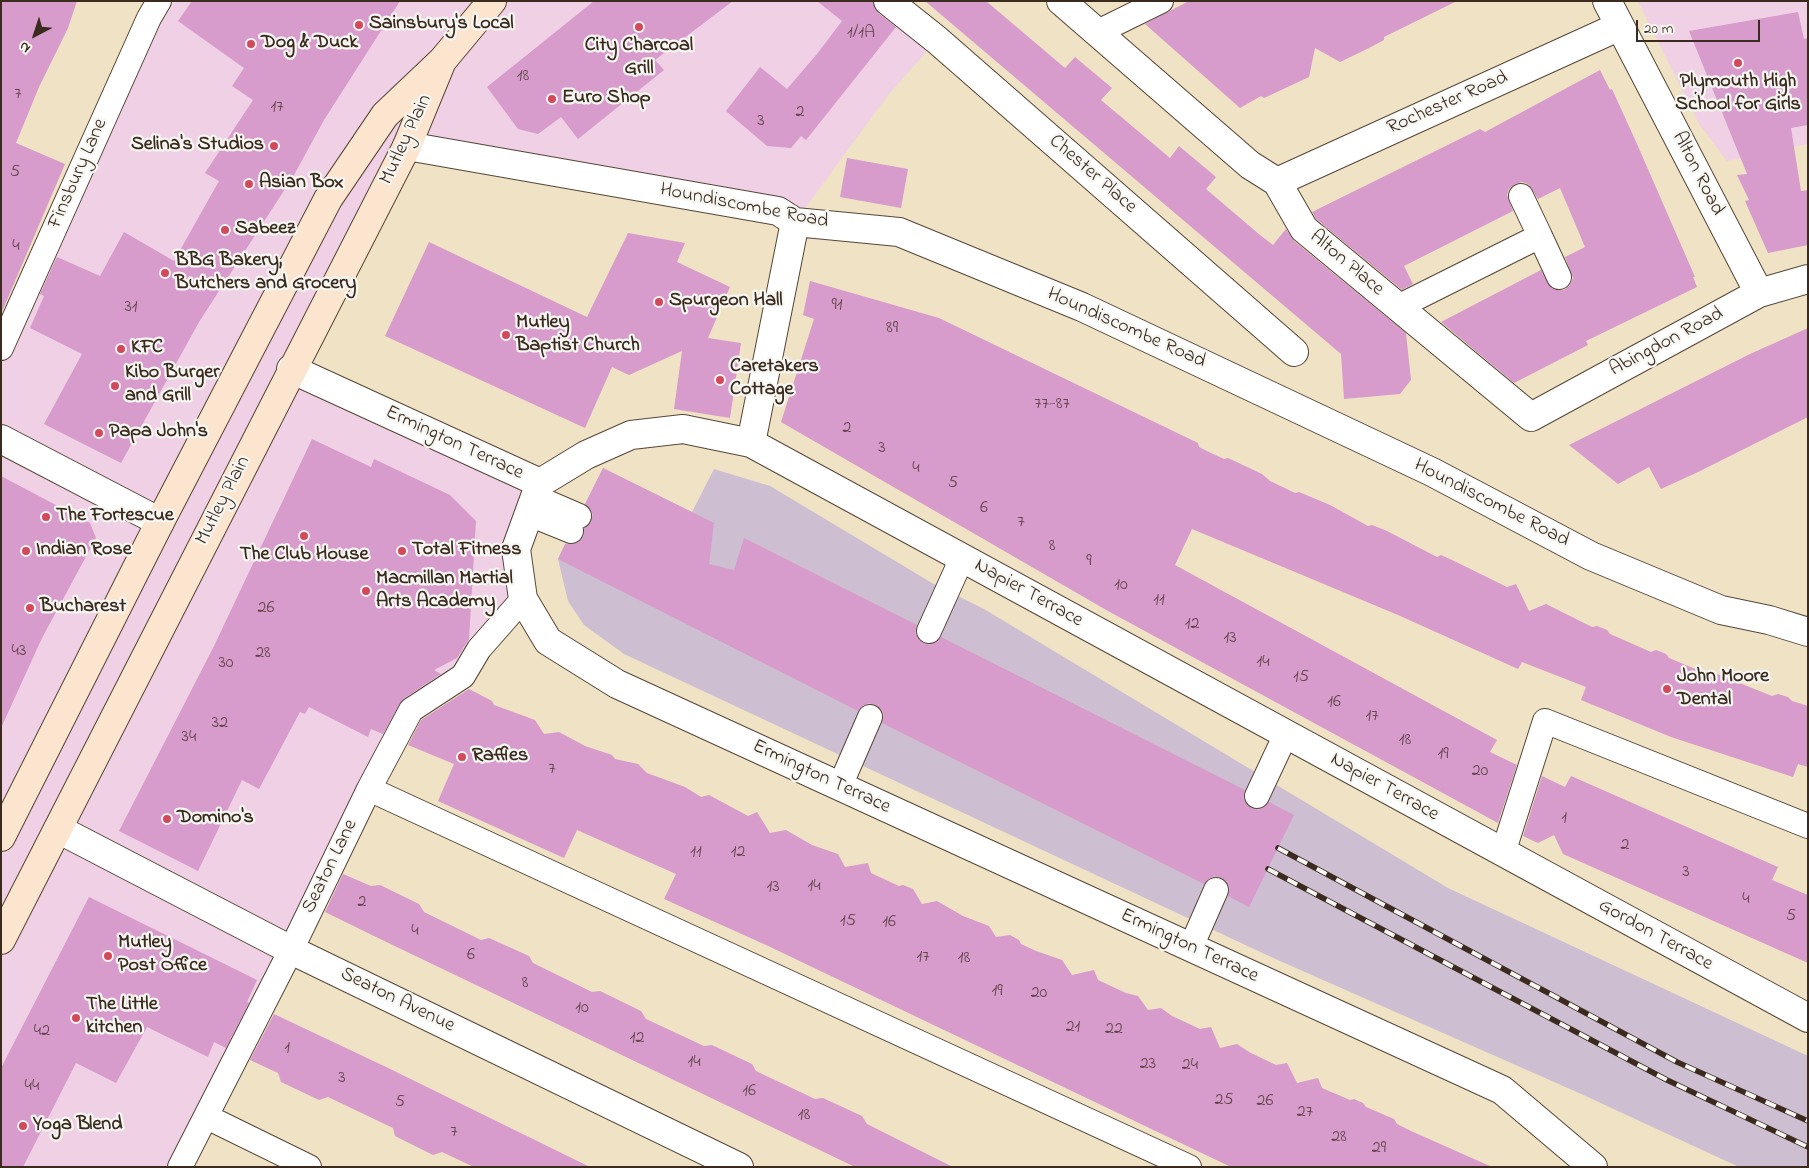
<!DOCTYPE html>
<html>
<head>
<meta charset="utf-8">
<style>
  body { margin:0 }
  #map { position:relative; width:1809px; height:1168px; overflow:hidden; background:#efe2c5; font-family:"Indie Flower",sans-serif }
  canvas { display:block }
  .frame { position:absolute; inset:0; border:2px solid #3b2a1e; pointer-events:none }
  .north { position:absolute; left:10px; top:10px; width:50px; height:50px; -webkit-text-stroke:4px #f6f6f2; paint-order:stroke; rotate:220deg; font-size:14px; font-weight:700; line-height:20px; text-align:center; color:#3b2a1e }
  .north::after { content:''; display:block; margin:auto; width:18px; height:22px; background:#3b2a1e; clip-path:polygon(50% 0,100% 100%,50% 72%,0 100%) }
  .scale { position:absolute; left:1636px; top:20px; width:124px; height:22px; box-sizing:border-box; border:2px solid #3b2a1e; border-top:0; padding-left:6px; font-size:15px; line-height:18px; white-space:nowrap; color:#3b2a1e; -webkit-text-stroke:4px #f6f6f2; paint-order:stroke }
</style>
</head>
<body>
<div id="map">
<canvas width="1809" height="1168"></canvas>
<div class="frame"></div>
<div class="north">N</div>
<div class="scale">20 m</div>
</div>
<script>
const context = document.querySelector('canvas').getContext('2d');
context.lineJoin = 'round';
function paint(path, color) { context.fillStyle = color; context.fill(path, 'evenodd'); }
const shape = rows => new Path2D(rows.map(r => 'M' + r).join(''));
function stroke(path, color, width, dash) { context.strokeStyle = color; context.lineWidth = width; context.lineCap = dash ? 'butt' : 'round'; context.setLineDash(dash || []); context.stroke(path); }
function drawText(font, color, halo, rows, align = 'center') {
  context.font = font + ' "Indie Flower",sans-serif'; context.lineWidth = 4.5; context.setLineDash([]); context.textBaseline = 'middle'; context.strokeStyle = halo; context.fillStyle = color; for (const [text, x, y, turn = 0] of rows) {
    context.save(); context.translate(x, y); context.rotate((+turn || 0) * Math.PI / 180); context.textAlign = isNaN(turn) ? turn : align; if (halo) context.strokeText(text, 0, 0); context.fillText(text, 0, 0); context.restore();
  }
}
paint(shape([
  [159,1,888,1,937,40,888,95,795,222,407,146,284,372,540,483,531,515,523,599,479,649,411,710,180,1167,1,1167,1,348],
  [1638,1,1808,1,1808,144,1727,161,1699,124]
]), '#f0d0e4');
paint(shape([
  [603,468,692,512,714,469,770,486,932,583,984,609,1448,888,1808,1056,1808,1167,1739,1167,1579,1093,1271,957,624,654,584,625,568,601,558,559]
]), '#cebed1');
paint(shape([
  [1,1,77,1,68,28,39,87,16,143,65,164,1,314],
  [192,1,400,1,324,120,294,175,199,322,121,463,44,424,82,354,30,328,44,296,40,294,57,257,100,276,124,232,174,261,219,181,205,173,253,100,232,86,244,68,178,21],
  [594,1,733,1,655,60,664,70,578,139,561,117,538,134,518,129,487,87],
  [817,1,873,1,878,13,896,27,806,140,801,136,791,148,767,146,726,111,760,67,787,89,817,54,842,21],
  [925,1,986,1,1065,68,1075,57,1112,88,1101,100,1170,158,1179,146,1216,177,1206,189,1260,235,1273,245,1286,229,1294,241,1406,333,1411,380,1400,394,1344,399,1341,354],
  [1189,1,1457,1,1384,37,1384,40,1369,48,1340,62,1315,48,1309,77,1264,98,1261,96,1240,108,1145,24],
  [1798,12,1804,39,1808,38,1808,125,1791,128,1801,191,1808,190,1808,245,1768,253,1745,201,1749,200,1737,175,1747,174,1689,31],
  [1600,70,1610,90,1612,89,1637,144,1695,277,1693,277,1697,287,1586,341,1588,345,1514,383,1441,322,1541,270,1552,288,1564,290,1570,285,1573,278,1565,257,1585,247,1560,188,1538,199,1528,184,1522,182,1515,184,1509,189,1507,195,1513,211,1404,266,1413,284,1402,290,1316,219,1312,212,1480,129,1485,132],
  [847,158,908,169,901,208,840,197],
  [628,233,685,243,677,262,730,287,708,338,741,343,730,418,674,409,682,351,629,375,612,367,585,428,385,336,429,242,587,317],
  [810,281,939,318,1198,443,1199,447,1211,453,1224,459,1228,458,1262,474,1270,481,1295,493,1299,492,1330,505,1368,526,1372,525,1387,531,1437,557,1441,555,1452,560,1507,587,1516,584,1529,611,1546,604,1592,627,1597,626,1607,630,1610,634,1651,652,1656,650,1666,654,1669,658,1712,676,1717,674,1772,696,1778,694,1788,697,1792,701,1808,706,1808,767,1798,764,1793,777,1671,737,1581,700,1586,687,1522,662,1518,669,1398,615,1192,529,1175,565,1497,740,1490,752,1517,765,1498,823,1108,611,781,422,814,319,803,315],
  [1808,328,1808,417,1698,472,1661,489,1649,467,1618,484,1569,445,1750,354],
  [312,439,371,467,374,459,450,495,476,521,469,639,457,658,434,670,441,674,403,699,383,734,371,729,368,737,309,707,305,714,300,712,259,789,242,780,198,871,119,831,214,646],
  [603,468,714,523,709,564,734,570,744,538,917,625,915,633,923,643,931,645,941,637,1245,790,1243,798,1251,808,1259,810,1269,802,1294,815,1249,907,1228,896,1230,888,1222,878,1214,876,1204,884,882,723,884,715,876,705,868,703,858,711,558,559,565,544,573,544,580,541,584,536,584,528,591,522,593,514,585,504],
  [1,476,90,523,96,538,42,638,1,728],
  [469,689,492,701,494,705,535,720,544,734,559,732,585,746,612,755,615,759,638,764,647,773,685,787,701,797,709,795,748,816,757,812,770,833,786,830,812,845,838,854,845,867,868,863,871,873,899,886,903,885,913,889,922,904,937,901,963,916,989,926,996,937,1010,935,1019,940,1021,944,1036,951,1062,960,1072,975,1094,970,1098,980,1126,993,1138,996,1148,1010,1161,1008,1172,1016,1200,1029,1211,1027,1220,1048,1237,1044,1249,1052,1276,1065,1287,1063,1297,1083,1318,1078,1322,1088,1350,1100,1354,1099,1363,1103,1366,1107,1394,1119,1397,1124,1411,1131,1492,1167,1231,1167,766,945,664,899,676,874,577,830,564,858,462,812,438,801,454,764,408,745,421,720],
  [1542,776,1565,787,1571,776,1778,867,1772,880,1808,895,1808,963,1563,854,1554,835,1538,843,1523,836],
  [343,874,371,886,380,885,419,904,424,912,481,940,489,938,529,956,533,963,592,992,600,991,641,1011,646,1019,704,1046,712,1045,752,1064,756,1071,815,1099,823,1098,862,1116,867,1124,953,1167,855,1167,376,937,325,912],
  [89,897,257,980,247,1002,249,1003,226,1048,214,1042,208,1057,147,1027,116,1083,76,1063,23,1167,1,1167,1,1068],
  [274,1014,384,1066,590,1167,474,1167,442,1152,433,1155,395,1136,393,1128,328,1097,319,1100,281,1082,278,1073,250,1060]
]), '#d79bcc');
const service = shape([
  [1098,32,1161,1],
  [1540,236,1559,277],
  [1398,307,1540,236,1521,196],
  [1,348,149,18,159,1],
  [535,497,579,516],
  [529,514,571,531],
  [929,631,962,558],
  [840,786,870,717],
  [369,789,1189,1167],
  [1257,796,1286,734],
  [1503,853,1545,721,1808,826],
  [1191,947,1216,890],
  [207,1117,309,1167],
  [180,1167,291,950,369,789,411,710,463,676,479,649,523,599]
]);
const minor = shape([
  [888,1,937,40,1294,352],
  [1061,1,1250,165,1277,182,1304,229,1531,417,1759,293,1808,279],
  [1607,1,1759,293],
  [407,146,778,211,795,222,899,232,1082,307,1432,472,1591,556,1721,610,1769,620,1808,632],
  [1277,182,1620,26],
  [291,369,540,483],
  [1,439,160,522],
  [751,443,795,222],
  [540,483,586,455,631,435,683,429,751,443,1808,1018],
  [540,483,516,549,523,599,548,641,617,684,1502,1090,1593,1167],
  [58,829,291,950,739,1167]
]);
const secondary = shape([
  [1,837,160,522,328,199,385,115,442,61,492,1],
  [1,940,407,146,442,61]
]);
stroke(service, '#564637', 26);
stroke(minor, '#564637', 30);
stroke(secondary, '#564637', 30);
stroke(service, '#fff', 24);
stroke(minor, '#fff', 28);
stroke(secondary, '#fce5cf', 28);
const rail = shape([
  [1278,848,1677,1062,1808,1121],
  [1268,869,1667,1080,1808,1147]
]);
stroke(rail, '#3b2a1e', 5.5);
stroke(rail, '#f6f6f2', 4, [11]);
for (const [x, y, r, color] of [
  [359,25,5,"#d1495b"],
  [639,27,5,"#d1495b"],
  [251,44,5,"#d1495b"],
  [1738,63,5,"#d1495b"],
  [552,99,5,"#d1495b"],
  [274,146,5,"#d1495b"],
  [249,184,5,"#d1495b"],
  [225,230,5,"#d1495b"],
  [165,273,5,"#d1495b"],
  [659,302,5,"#d1495b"],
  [506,335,5,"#d1495b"],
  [121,349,5,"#d1495b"],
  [720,380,5,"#d1495b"],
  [115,386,5,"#d1495b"],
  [99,433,5,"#d1495b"],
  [46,517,5,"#d1495b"],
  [304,536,5,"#d1495b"],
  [26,551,5,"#d1495b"],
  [402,551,5,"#d1495b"],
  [366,591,5,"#d1495b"],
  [30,608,5,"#d1495b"],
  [1667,689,5,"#d1495b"],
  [462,757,5,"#d1495b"],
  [167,819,5,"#d1495b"],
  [108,956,5,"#d1495b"],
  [76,1018,5,"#d1495b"],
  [23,1126,5,"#d1495b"]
]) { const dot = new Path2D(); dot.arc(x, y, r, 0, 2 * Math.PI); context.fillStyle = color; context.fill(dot); stroke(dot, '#f6f6f2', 2); }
drawText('18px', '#62464a', null, [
  ["1/1A",861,34],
  ["18",523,77],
  ["7",18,95],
  ["17",277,108],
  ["2",800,113],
  ["3",761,122],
  ["5",15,173],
  ["4",16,247],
  ["91",837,306],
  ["31",131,308],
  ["89",892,329],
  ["77-87",1052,405],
  ["2",847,429],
  ["3",882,449],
  ["4",916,469],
  ["5",953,484],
  ["6",984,509],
  ["7",1021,523],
  ["8",1052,547],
  ["9",1089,562],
  ["10",1121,586],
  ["11",1159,601],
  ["26",266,609],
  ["12",1192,625],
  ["13",1230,639],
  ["43",19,652],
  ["28",263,654],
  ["14",1263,663],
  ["30",226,664],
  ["15",1301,678],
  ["16",1334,703],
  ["17",1372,717],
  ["32",220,724],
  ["34",189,738],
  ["18",1405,741],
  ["19",1443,755],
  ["7",552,770],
  ["20",1480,772],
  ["1",1564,819],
  ["2",1625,846],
  ["11",696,853],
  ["12",738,853],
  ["3",1686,873],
  ["14",814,887],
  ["13",773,888],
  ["4",1746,900],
  ["2",362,903],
  ["5",1791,917],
  ["15",848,922],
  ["16",889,923],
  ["4",415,932],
  ["6",471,956],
  ["17",923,958],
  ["18",964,959],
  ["8",525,984],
  ["19",997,992],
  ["20",1039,994],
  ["10",582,1009],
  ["21",1073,1028],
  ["22",1114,1030],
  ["42",42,1032],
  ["12",637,1039],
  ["1",287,1049],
  ["14",694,1063],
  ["23",1148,1065],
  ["24",1190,1066],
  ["3",342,1079],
  ["44",32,1087],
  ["16",749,1092],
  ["25",1224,1101],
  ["26",1265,1102],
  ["5",400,1103],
  ["27",1305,1113],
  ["18",804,1116],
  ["7",454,1133],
  ["28",1339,1138],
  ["29",1379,1149]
]);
drawText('bold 20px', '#3b2a1e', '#f6f6f2', [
  ["Sainsbury's Local",369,25],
  ["Dog & Duck",261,44],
  ["City Charcoal",639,47,"center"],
  ["Grill",639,70,"center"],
  ["Plymouth High",1738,83,"center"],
  ["School for Girls",1738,106,"center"],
  ["Euro Shop",562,99],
  ["Selina's Studios",264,146,"right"],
  ["Asian Box",259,184],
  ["Sabeez",235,230],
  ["BBG Bakery,",175,262],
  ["Butchers and Grocery",175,285],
  ["Spurgeon Hall",669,302],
  ["Mutley",516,324],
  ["Baptist Church",516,347],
  ["KFC",131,349],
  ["Caretakers",730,368],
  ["Cottage",730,391],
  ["Kibo Burger",125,374],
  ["and Grill",125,397],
  ["Papa John's",109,433],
  ["The Fortescue",56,517],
  ["Indian Rose",36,551],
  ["Total Fitness",412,551],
  ["The Club House",304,556,"center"],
  ["Macmillan Martial",376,580],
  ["Arts Academy",376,603],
  ["Bucharest",40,608],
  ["John Moore",1677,678],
  ["Dental",1677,701],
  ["Raffles",472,757],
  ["Domino's",177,819],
  ["Mutley",118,944],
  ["Post Office",118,967],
  ["The Little",86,1006],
  ["kitchen",86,1029],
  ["Yoga Blend",33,1126]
], 'left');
drawText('20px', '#3b2a1e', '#f6f6f2', [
  ["Rochester Road",1448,104,-24],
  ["Mutley Plain",407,140,-65],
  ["Finsbury Lane",79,174,-66],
  ["Alton Road",1697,174,63],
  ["Chester Place",1092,175,41],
  ["Houndiscombe Road",744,207,11],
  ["Alton Place",1346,264,40],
  ["Houndiscombe Road",1126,329,24],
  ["Abingdon Road",1667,343,-28],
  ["Ermington Terrace",454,444,25],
  ["Mutley Plain",224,501,-63],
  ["Houndiscombe Road",1491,504,27],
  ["Napier Terrace",1028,594,29],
  ["Ermington Terrace",821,778,25],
  ["Napier Terrace",1384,788,29],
  ["Seaton Lane",331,867,-64],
  ["Gordon Terrace",1655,936,29],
  ["Ermington Terrace",1189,947,25],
  ["Seaton Avenue",397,1001,26]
]);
</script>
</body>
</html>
